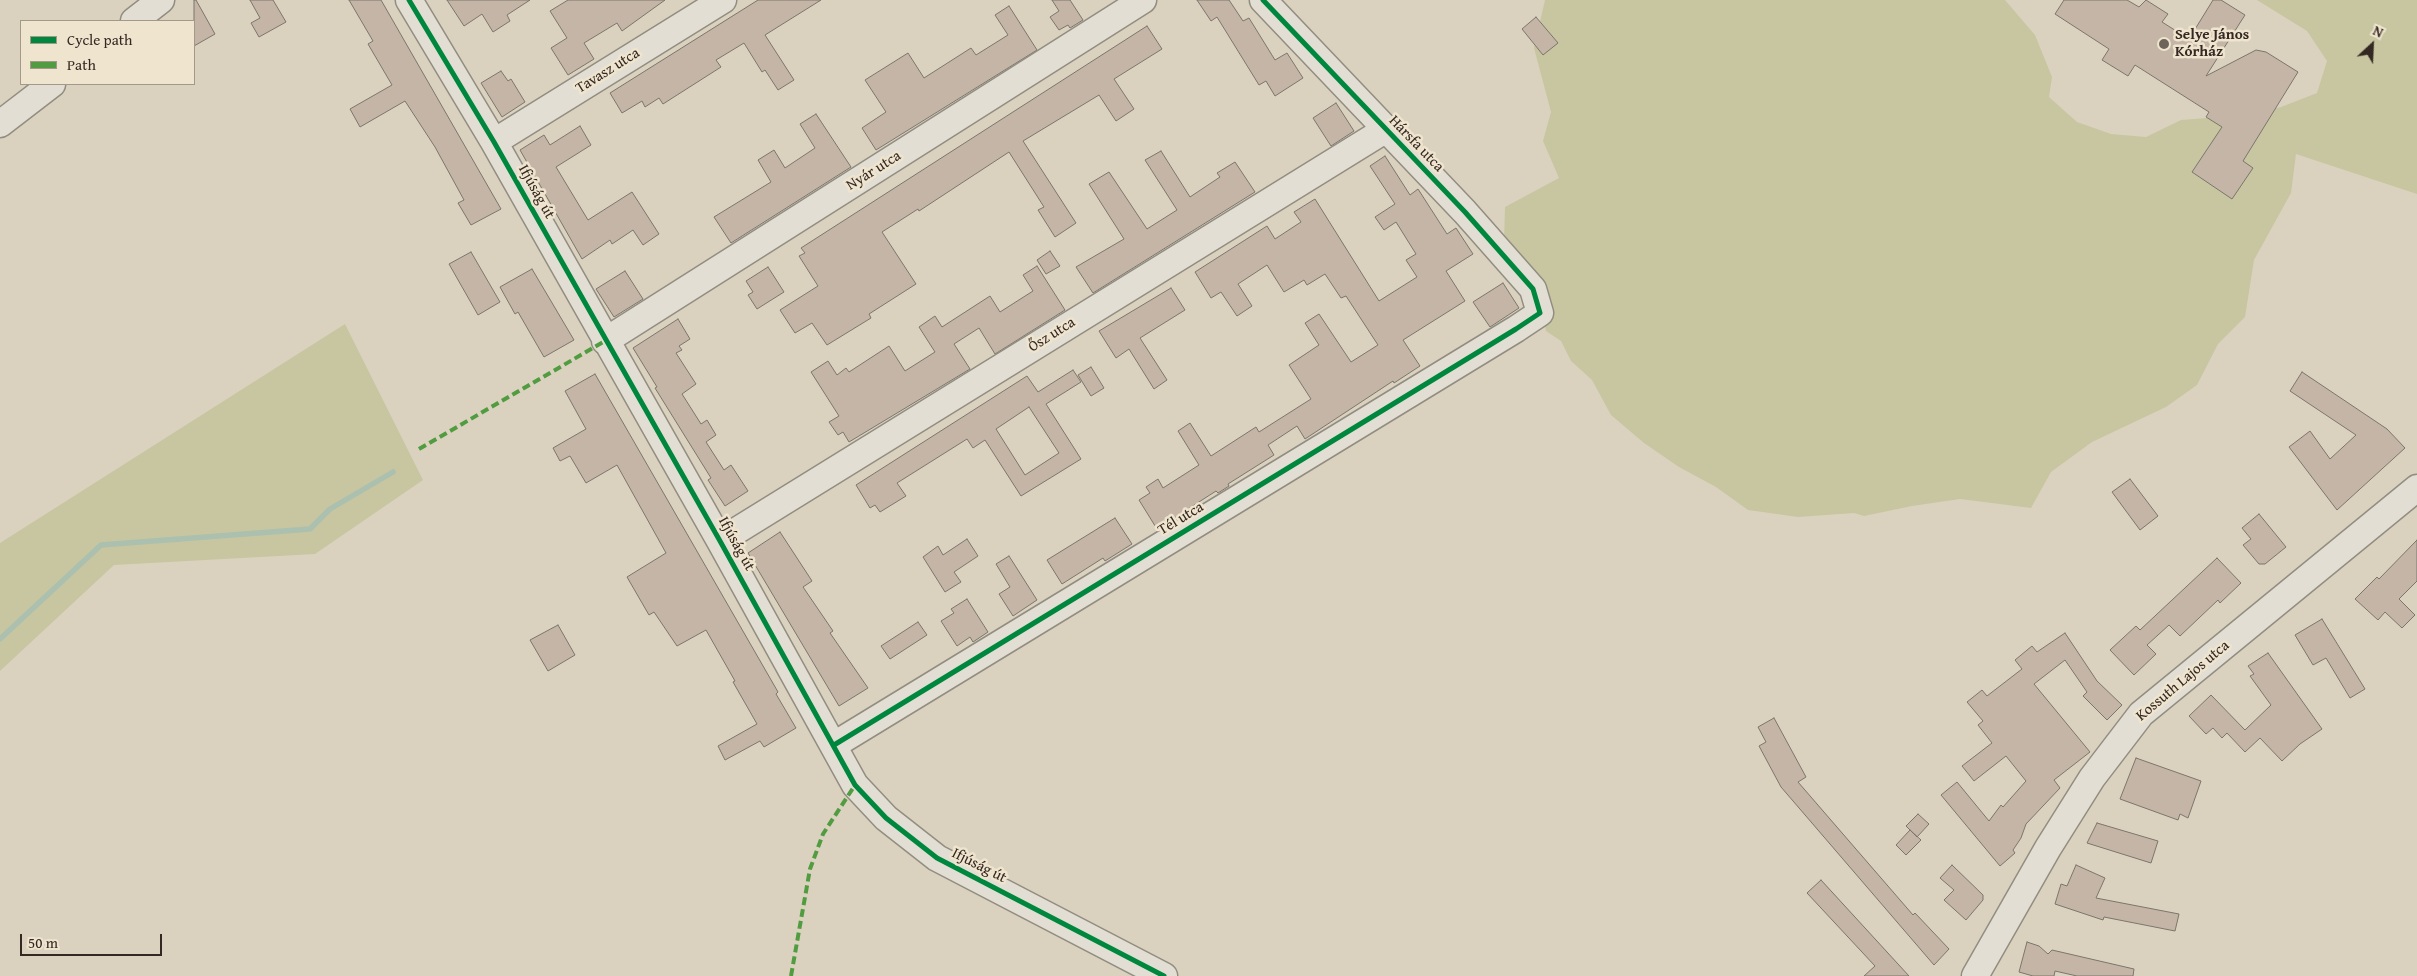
<!DOCTYPE html>
<html>
<head>
<meta charset="utf-8">
<style>
  body { margin:0 }
  #map { position:relative; width:2417px; height:976px; overflow:hidden; background:#dad2be; font-family:"Gentium Book Plus",serif }
  canvas { display:block }
  .legend { position:absolute; left:20px; top:20px; width:175px; height:65px; box-sizing:border-box; background:#efe4cd; border:1px solid #a49989; margin:0; padding:6px 9px; list-style:none; font-size:15px; color:#342823 }
  .legend li { display:flex; align-items:center; gap:10px; height:25px }
  .legend b { width:25px; border:1px solid #a49989 }
  .north { position:absolute; left:2347px; top:20px; width:50px; height:50px; -webkit-text-stroke:4px #efe4cd; paint-order:stroke; rotate:25deg; font-size:14px; font-weight:700; line-height:20px; text-align:center; color:#342823 }
  .north::after { content:''; display:block; margin:auto; width:18px; height:22px; background:#342823; clip-path:polygon(50% 0,100% 100%,50% 72%,0 100%) }
  .scale { position:absolute; left:20px; top:934px; width:142px; height:22px; box-sizing:border-box; border:2px solid #342823; border-top:0; padding-left:6px; font-size:15px; line-height:18px; white-space:nowrap; color:#342823; -webkit-text-stroke:4px #efe4cd; paint-order:stroke }
</style>
</head>
<body>
<div id="map">
<canvas width="2417" height="976"></canvas>
<ul class="legend">
<li><b style="height:6px;background:#00873e"></b>Cycle path</li>
<li><b style="height:6px;background:#519c40"></b>Path</li>
</ul>
<div class="north">N</div>
<div class="scale">50 m</div>
</div>
<script>
const context = document.querySelector('canvas').getContext('2d');
context.lineJoin = 'round';
function paint(path, color) { context.fillStyle = color; context.fill(path, 'evenodd'); }
const shape = rows => new Path2D(rows.map(r => 'M' + r).join(''));
function stroke(path, color, width, dash) { context.strokeStyle = color; context.lineWidth = width; context.lineCap = dash ? 'butt' : 'round'; context.setLineDash(dash || []); context.stroke(path); }
function drawText(font, color, halo, rows, align = 'center') {
  context.font = font + ' "Gentium Book Plus",serif'; context.lineWidth = 5; context.setLineDash([]); context.textBaseline = 'middle'; context.strokeStyle = halo; context.fillStyle = color; for (const [text, x, y, turn = 0] of rows) {
    context.save(); context.translate(x, y); context.rotate((+turn || 0) * Math.PI / 180); context.textAlign = isNaN(turn) ? turn : align; if (halo) context.strokeText(text, 0, 0); context.fillText(text, 0, 0); context.restore();
  }
}
paint(shape([
  [1545,0,2005,0,2035,35,2052,77,2049,97,2077,122,2111,134,2146,137,2181,120,2246,115,2281,107,2317,93,2327,61,2307,31,2257,0,2417,0,2417,194,2296,154,2291,193,2254,260,2245,317,2218,344,2197,385,2166,407,2092,442,2051,472,2031,508,1960,499,1912,506,1864,516,1854,513,1798,517,1748,510,1716,487,1679,467,1644,443,1611,415,1592,380,1571,361,1561,341,1546,331,1540,302,1504,243,1505,207,1559,178,1543,141,1551,112,1534,48],
  [345,324,423,480,315,554,114,565,0,671,0,543]
]), '#c7c6a1');
stroke(shape([
  [0,639,101,545,310,529,330,509,393,472]
]), '#abc0af', 5.5);
const building = shape([
  [194,0,196,0,215,34,194,46,194,0],
  [250,0,273,0,286,22,259,37,251,23,260,18,250,0],
  [349,0,381,0,501,209,471,225,458,203,464,200,435,147,405,101,360,127,350,109,392,85,368,44,373,41,349,0],
  [447,0,530,0,507,15,510,21,493,32,482,14,464,26,447,0],
  [568,0,665,0,622,31,617,23,584,43,594,59,568,75,551,48,567,38,550,11,568,0],
  [758,0,821,0,765,35,794,80,778,90,765,70,762,72,744,43,716,60,721,67,663,104,659,98,645,107,642,101,622,113,610,93,758,0],
  [1052,0,1070,0,1083,20,1070,28,1068,25,1059,30,1050,17,1059,11,1052,0],
  [1197,0,1229,0,1243,21,1249,18,1275,60,1287,53,1303,78,1275,96,1266,81,1259,85,1217,17,1211,21,1197,0],
  [2064,0,2127,0,2139,7,2146,0,2168,14,2162,22,2189,39,2213,0,2221,0,2245,15,2206,76,2256,50,2266,52,2298,72,2243,161,2253,168,2232,199,2192,172,2222,127,2206,117,2209,112,2135,65,2128,76,2102,60,2109,49,2055,14,2064,0],
  [1009,6,1037,50,876,150,862,128,886,112,865,80,908,53,924,78,971,48,976,55,1008,35,995,15,1009,6],
  [1536,17,1558,43,1543,55,1522,29,1536,17],
  [1147,26,1162,49,1114,79,1134,109,1116,121,1099,95,1023,141,1076,223,1055,237,1038,210,1044,207,1009,152,919,211,918,209,882,232,916,284,869,314,871,318,827,345,812,323,795,333,780,310,818,286,799,256,805,253,801,248,1147,26],
  [501,71,508,81,511,79,525,102,502,117,481,83,501,71],
  [1336,103,1354,131,1331,146,1313,118,1336,103],
  [816,114,851,167,731,243,714,217,771,182,758,160,774,150,785,168,815,148,800,124,816,114],
  [580,126,591,145,556,167,588,220,632,192,659,234,643,245,633,230,612,244,610,240,582,259,520,150,544,135,550,145,580,126],
  [1161,151,1190,197,1220,177,1217,173,1235,162,1255,192,1093,293,1076,267,1124,239,1089,184,1109,172,1147,229,1177,210,1145,160,1161,151],
  [1385,156,1410,195,1418,189,1447,234,1456,228,1473,254,1446,271,1465,301,1403,340,1420,366,1394,383,1393,381,1305,439,1297,426,1268,445,1274,455,1228,484,1229,486,1218,493,1216,491,1157,529,1139,500,1150,493,1146,487,1158,479,1163,488,1199,465,1178,431,1190,423,1211,456,1256,427,1259,432,1311,399,1289,365,1319,345,1305,323,1319,314,1351,362,1378,345,1346,296,1341,298,1325,274,1307,285,1304,280,1284,292,1267,265,1238,284,1252,306,1237,316,1221,292,1211,298,1195,272,1267,226,1275,239,1301,222,1294,212,1315,199,1379,301,1417,277,1406,260,1416,254,1396,222,1384,230,1375,217,1395,204,1370,166,1385,156],
  [1050,251,1060,266,1046,274,1037,260,1050,251],
  [471,252,500,302,478,315,449,264,471,252],
  [1037,266,1065,310,995,354,979,328,954,344,970,369,849,442,843,432,838,435,829,422,839,416,811,372,828,361,837,375,846,368,849,372,889,346,905,371,935,352,919,327,935,316,942,327,990,296,1000,312,1033,291,1023,275,1037,266],
  [768,267,784,292,757,309,748,295,753,292,746,281,768,267],
  [532,269,574,340,544,357,518,312,515,314,500,287,532,269],
  [625,271,643,299,614,317,596,289,625,271],
  [1503,283,1519,308,1490,327,1473,302,1503,283],
  [1171,288,1185,310,1140,338,1167,380,1154,389,1129,349,1116,358,1099,331,1171,288],
  [678,319,690,339,679,346,682,350,676,353,696,384,682,394,701,424,707,420,716,435,706,442,724,470,731,465,748,491,725,506,708,480,711,478,655,388,657,387,633,348,678,319],
  [1091,367,1104,388,1091,396,1078,375,1091,367],
  [1073,370,1081,382,1046,404,1081,459,1021,496,985,440,973,448,967,439,897,483,906,496,880,512,875,505,870,508,856,485,1027,376,1038,392,1073,370],
  [1029,407,1059,453,1025,475,996,429,1029,407],
  [2302,372,2387,429,2405,448,2337,510,2289,447,2310,431,2330,459,2356,435,2290,391,2302,372],
  [595,374,778,692,776,694,796,728,764,747,760,741,725,760,718,746,757,724,733,682,735,681,706,630,677,646,654,612,649,615,627,577,666,553,617,465,586,483,570,456,560,461,553,448,586,429,565,391,595,374],
  [2130,479,2158,516,2140,530,2112,492,2130,479],
  [2259,514,2286,547,2265,564,2259,564,2243,545,2251,539,2242,528,2259,514],
  [1115,518,1132,544,1105,561,1103,558,1062,584,1047,560,1115,518],
  [780,532,812,581,803,587,833,631,830,633,868,688,839,706,748,553,780,532],
  [967,539,978,556,954,572,961,582,945,592,923,557,938,546,943,555,967,539],
  [2417,540,2417,581,2399,599,2415,615,2402,628,2385,612,2378,620,2355,599,2377,577,2379,579,2417,540],
  [1009,556,1037,600,1013,616,999,594,1010,587,996,564,1009,556],
  [2217,558,2241,583,2220,603,2218,600,2180,636,2169,625,2147,645,2156,654,2134,675,2110,650,2136,626,2140,630,2217,558],
  [967,599,988,632,973,642,970,637,957,646,941,621,954,613,951,609,967,599],
  [2322,619,2365,689,2350,698,2326,658,2313,665,2295,635,2322,619],
  [918,622,927,635,890,659,881,646,918,622],
  [558,625,575,655,548,671,530,640,558,625],
  [2065,633,2097,681,2122,705,2107,720,2083,696,2087,692,2065,660,2034,684,2090,752,2054,780,2060,788,2026,824,2021,838,2013,850,2015,853,2000,866,1941,795,1957,782,1989,821,2001,805,2003,807,2026,781,2006,756,1974,781,1962,766,1992,743,1978,725,1983,721,1967,702,1982,690,1987,696,2022,669,2015,660,2032,646,2037,652,2065,633],
  [2268,653,2322,729,2300,744,2282,761,2260,738,2245,752,2227,733,2222,738,2213,728,2206,734,2189,716,2211,695,2245,730,2271,705,2250,676,2254,674,2248,666,2268,653],
  [1774,718,1806,777,1798,782,1913,915,1915,913,1949,949,1934,965,1781,787,1759,746,1766,742,1758,727,1774,718],
  [2136,758,2201,781,2188,818,2180,814,2178,820,2120,799,2136,758],
  [1918,814,1929,824,1917,837,1906,826,1918,814],
  [2097,823,2158,841,2151,863,2087,843,2097,823],
  [1910,830,1921,840,1906,855,1896,845,1910,830],
  [1952,865,1983,895,1983,900,1966,920,1944,900,1954,890,1940,878,1952,865],
  [2076,865,2105,878,2096,898,2179,914,2175,931,2104,917,2103,920,2055,904,2061,884,2067,886,2076,865],
  [1821,880,1909,976,1864,976,1875,966,1807,893,1821,880],
  [2027,942,2039,946,2048,954,2052,950,2134,969,2133,976,2077,976,2055,971,2054,976,2033,976,2019,972,2027,942]
]);
paint(building, '#c4b5a6');
stroke(building, '#7b766c', 1);
const minor = shape([
  [409,0,494,142,720,541,855,785,886,818,937,858,1164,976],
  [134,21,161,0],
  [0,124,52,84],
  [494,142,723,0],
  [605,341,1143,0],
  [720,541,1385,130],
  [834,745,1516,329,1540,313,1533,289,1465,212,1263,0],
  [1975,976,2048,848,2092,778,2141,714,2417,488]
]);
stroke(minor, '#928d81', 29);
stroke(minor, '#e2ded4', 26);
stroke(shape([
  [419,449,605,341],
  [791,976,810,869,823,834,855,785]
]), '#519c40', 4, [8, 4]);
stroke(shape([
  [409,0,494,142,720,541,855,785,886,818,937,858,1164,976],
  [834,745,1516,329,1540,313,1533,289,1465,212,1263,0]
]), '#00873e', 5);
for (const [x, y, r, color] of [
  [2164,44,6,"#6e6459"]
]) { const dot = new Path2D(); dot.arc(x, y, r, 0, 2 * Math.PI); context.fillStyle = color; context.fill(dot); stroke(dot, '#efe4cd', 2); }
drawText('bold 15px', '#342823', '#efe4cd', [
  ["Selye János",2175,35],
  ["Kórház",2175,52]
], 'left');
drawText('15px', '#342823', '#efe4cd', [
  ["Tavasz utca",608,71,-32],
  ["Hársfa utca",1416,144,46],
  ["Nyár utca",874,171,-32],
  ["Ifjúság út",536,192,61],
  ["Ősz utca",1052,335,-32],
  ["Tél utca",1181,519,-31],
  ["Ifjúság út",736,544,61],
  ["Kossuth Lajos utca",2183,681,-40],
  ["Ifjúság út",979,866,27]
]);
</script>
</body>
</html>
